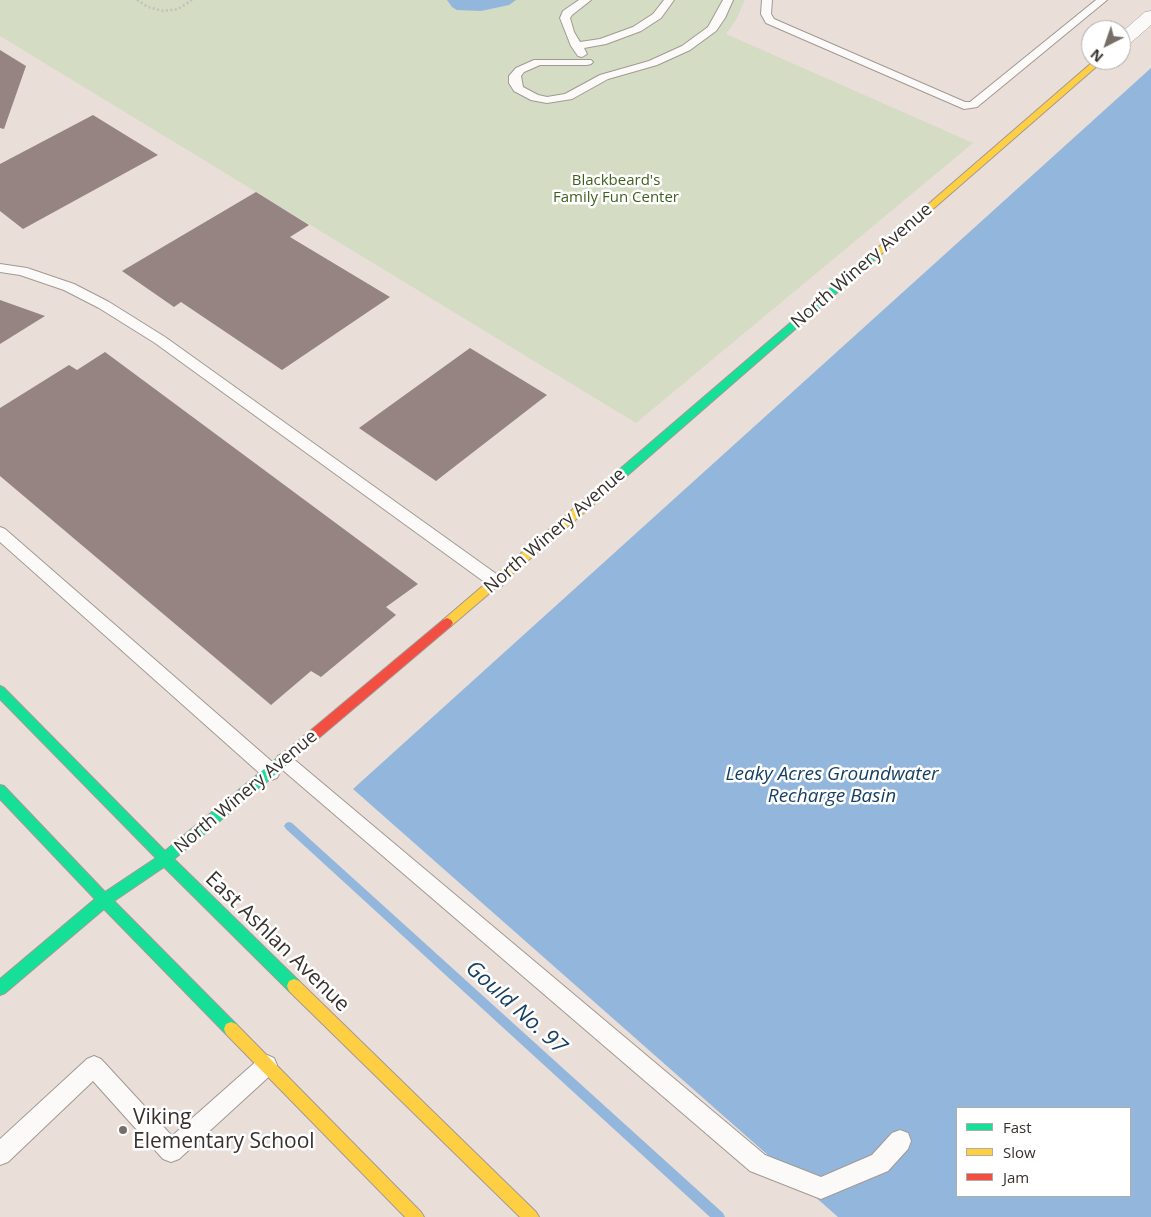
<!DOCTYPE html>
<html>
<head>
<meta charset="utf-8">
<style>
  body { margin:0 }
  #map { position:relative; width:1151px; height:1217px; overflow:hidden; background:#e9ded8; font-family:"Open Sans",sans-serif }
  canvas { display:block }
  .legend { position:absolute; left:956px; top:1107px; width:175px; height:90px; box-sizing:border-box; background:#fff; border:1px solid #afadab; margin:0; padding:6px 9px; list-style:none; font-size:15px; color:#38312d }
  .legend li { display:flex; align-items:center; gap:10px; height:25px }
  .legend b { width:25px; border:1px solid #afadab }
  .north { position:absolute; left:1081px; top:20px; width:50px; height:50px; box-sizing:border-box; background:#fff; border:1px solid #afadab; border-radius:50%; rotate:221deg; font-size:14px; font-weight:700; line-height:20px; text-align:center; color:#38312d }
  .north::after { content:''; display:block; margin:auto; width:18px; height:22px; background:#766e69; clip-path:polygon(50% 0,100% 100%,50% 72%,0 100%) }
</style>
</head>
<body>
<div id="map">
<canvas width="1151" height="1217"></canvas>
<ul class="legend">
<li><b style="height:6px;background:#16e098"></b>Fast</li>
<li><b style="height:6px;background:#ffcf43"></b>Slow</li>
<li><b style="height:6px;background:#f24e42"></b>Jam</li>
</ul>
<div class="north">N</div>
</div>
<script>
const context = document.querySelector('canvas').getContext('2d');
context.lineJoin = 'round';
function paint(path, color) { context.fillStyle = color; context.fill(path, 'evenodd'); }
const shape = rows => new Path2D(rows.map(r => 'M' + r).join(''));
function stroke(path, color, width, dash) { context.strokeStyle = color; context.lineWidth = width; context.lineCap = dash ? 'butt' : 'round'; context.setLineDash(dash || []); context.stroke(path); }
function drawText(font, color, halo, rows, align = 'center') {
  context.font = font + ' "Open Sans",sans-serif'; context.lineWidth = 5; context.setLineDash([]); context.textBaseline = 'middle'; context.strokeStyle = halo; context.fillStyle = color; for (const [text, x, y, turn = 0] of rows) {
    context.save(); context.translate(x, y); context.rotate((+turn || 0) * Math.PI / 180); context.textAlign = isNaN(turn) ? turn : align; if (halo) context.strokeText(text, 0, 0); context.fillText(text, 0, 0); context.restore();
  }
}
paint(shape([
  [0,0,745,0,736,20,726,34,973,143,636,423,0,36]
]), '#d4dcc3');
paint(shape([
  [447,0,516,0,509,5,481,11,457,10,452,7],
  [1151,68,1151,1217,838,1217,353,789],
  [957,1108,1130,1108,1130,1196,957,1196]
]), '#93b7dc');
paint(shape([
  [289,822,292,823,723,1213,725,1217,710,1217,286,829,284,826,286,823,289,822]
]), '#93b7dc');
paint(shape([
  [0,50,26,66,4,129,0,128],
  [93,115,158,155,23,229,0,211,0,164],
  [256,192,309,225,290,237,390,297,282,370,181,302,174,307,122,271],
  [0,300,45,316,0,344],
  [470,348,547,395,436,481,359,428],
  [105,352,418,584,386,607,396,615,321,677,311,671,271,705,0,476,0,408,69,365,77,370]
]), '#968482');
const lane = shape([
  [579,0,591,0,572,15,570,18,574,32,580,42,600,39,633,27,653,14,664,0,674,0,661,18,641,31,606,44,584,48,587,54,582,57,578,56,571,46,560,18,563,11,579,0],
  [723,0,733,0,725,18,716,31,690,50,657,65,608,79,572,99,547,103,531,100,514,91,509,83,509,76,516,68,534,60,591,60,593,62,591,64,587,65,540,65,524,72,521,76,523,87,538,95,547,97,565,94,600,75,649,61,682,46,708,27,723,0],
  [762,0,772,0,771,14,774,19,965,102,970,102,1096,0,1107,0,977,107,964,109,766,23,761,14,762,0],
  [0,264,27,268,74,284,109,302,165,337,502,578,504,582,502,586,496,588,490,586,155,343,99,308,64,290,20,275,0,272,0,264],
  [0,527,5,529,277,766,280,772,277,778,271,780,265,778,0,542,0,527],
  [284,753,290,756,765,1155,821,1177,872,1155,892,1133,900,1130,908,1133,911,1141,908,1149,888,1171,821,1199,750,1171,278,766,275,761,278,756,284,753],
  [267,1055,274,1058,277,1065,274,1072,179,1159,171,1162,163,1159,93,1081,8,1162,0,1165,0,1139,87,1059,94,1056,101,1059,172,1136,260,1058,267,1055]
]);
const street = shape([
  [1151,11,1151,25,1127,46,1121,48,1121,33,1145,12,1151,11]
]);
const fast = shape([
  [876,251,880,254,879,256,614,487,606,487,605,484,606,481,873,252,876,251],
  [0,686,4,688,165,851,286,751,290,750,294,751,296,755,294,759,174,859,299,981,301,986,299,991,294,993,289,991,164,867,114,901,236,1024,238,1029,236,1034,231,1036,226,1034,104,909,5,993,0,995,0,979,95,899,0,799,0,785,4,786,105,892,156,858,0,699,0,686]
]);
const slow = shape([
  [1095,60,1104,60,879,256,873,256,873,252,1095,60],
  [610,480,615,484,614,487,451,626,443,626,441,623,443,620,606,481,610,480],
  [294,979,299,981,536,1212,539,1217,520,1217,289,991,287,986,289,981,294,979],
  [231,1022,236,1024,421,1212,424,1217,405,1217,226,1034,224,1029,226,1024,231,1022]
]);
const jam = shape([
  [447,618,451,620,453,623,451,626,294,759,290,760,286,759,284,755,286,751,443,620,447,618]
]);
stroke(lane, '#a19994', 2);
stroke(street, '#a19994', 1);
stroke(fast, '#a19994', 2);
stroke(slow, '#a19994', 2);
stroke(jam, '#a19994', 2);
stroke(shape([
  [137,0,148,7,163,11,178,9,192,0]
]), '#c3c0bd', 2.5, [2, 2.5]);
paint(lane, '#fcfaf9');
paint(street, '#fcfaf9');
paint(fast, '#16e098');
paint(slow, '#ffcf43');
paint(jam, '#f24e42');
for (const [x, y, r, color] of [
  [123,1130,5,"#766e69"]
]) { const dot = new Path2D(); dot.arc(x, y, r, 0, 2 * Math.PI); context.fillStyle = color; context.fill(dot); stroke(dot, '#fff', 2); }
drawText('15px', '#40621e', '#fff', [
  ["Blackbeard's",616,181],
  ["Family Fun Center",616,198]
]);
drawText('18px', '#38312d', '#fff', [
  ["North Winery Avenue",862,266,-41],
  ["North Winery Avenue",555,531,-41],
  ["North Winery Avenue",246,792,-40]
]);
drawText('italic 19px', '#163f63', '#fff', [
  ["Leaky Acres Groundwater",832,775],
  ["Recharge Basin",832,797]
]);
drawText('21px', '#38312d', '#fff', [
  ["East Ashlan Avenue",277,942,44]
]);
drawText('21px', '#38312d', '#fff', [
  ["Viking",133,1118],
  ["Elementary School",133,1142]
], 'left');
drawText('italic 22px', '#163f63', '#fff', [
  ["Gould No. 97",516,1008,42]
]);
</script>
</body>
</html>
